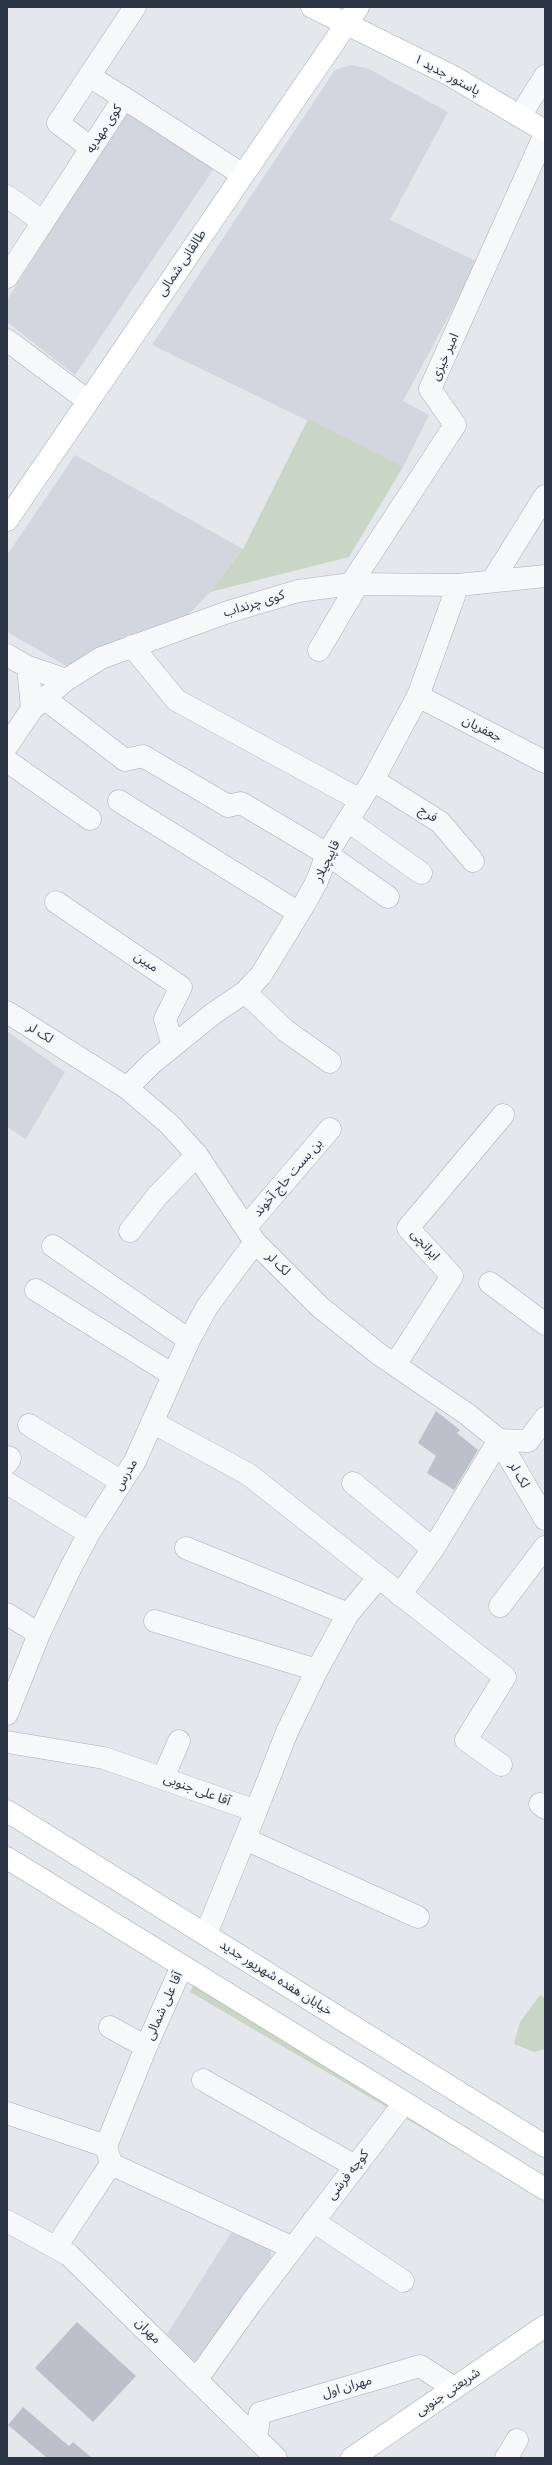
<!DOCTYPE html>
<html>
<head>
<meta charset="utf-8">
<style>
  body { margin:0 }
  #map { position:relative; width:552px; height:2465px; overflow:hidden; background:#e4e7ec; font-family:Karla,sans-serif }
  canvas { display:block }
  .frame { position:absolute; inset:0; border:8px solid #2b3445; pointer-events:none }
</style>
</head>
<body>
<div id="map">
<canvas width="552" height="2465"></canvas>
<div class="frame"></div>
</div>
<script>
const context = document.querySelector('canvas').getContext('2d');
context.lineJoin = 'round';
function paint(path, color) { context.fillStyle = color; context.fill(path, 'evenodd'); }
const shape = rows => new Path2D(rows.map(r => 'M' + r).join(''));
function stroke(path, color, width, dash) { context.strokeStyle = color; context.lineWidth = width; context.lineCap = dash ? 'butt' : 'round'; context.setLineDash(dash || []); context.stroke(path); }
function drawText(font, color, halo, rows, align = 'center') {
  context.font = font + ' Karla,"Noto Sans Arabic",sans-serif'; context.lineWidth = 4; context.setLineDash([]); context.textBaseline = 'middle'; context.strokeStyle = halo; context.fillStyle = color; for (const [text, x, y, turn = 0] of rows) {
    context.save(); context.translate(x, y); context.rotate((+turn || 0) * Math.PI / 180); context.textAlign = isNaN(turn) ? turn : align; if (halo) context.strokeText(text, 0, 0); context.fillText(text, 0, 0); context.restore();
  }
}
paint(shape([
  [350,65,367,68,448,112,390,220,478,262,403,401,429,415,403,467,152,345,335,70],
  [127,109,215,167,75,375,7,322,7,300],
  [75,455,243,549,210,592,187,616,124,637,68,667,7,632,7,555],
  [8,1032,65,1072,26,1139,7,1127],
  [231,2233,270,2248,272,2262,206,2358,194,2361,167,2334]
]), '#d2d6de');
paint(shape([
  [308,419,403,467,349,557,210,592,243,549],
  [197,1978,545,2200,190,1992],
  [540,1995,545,1998,545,2049,534,2052,514,2044,520,2022]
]), '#c9d6c5');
paint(shape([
  [436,1411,460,1430,457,1433,478,1450,454,1490,427,1473,436,1456,418,1443],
  [77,2322,136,2376,93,2422,35,2368],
  [23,2407,69,2446,73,2442,92,2458,47,2458,8,2425]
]), '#bbc0ca');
const minor = shape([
  [89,76,124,98],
  [520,116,545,76],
  [91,148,58,123,135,7],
  [7,196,43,222],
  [7,277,124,98,243,175],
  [7,340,88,401],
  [492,581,545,496],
  [351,584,455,425,430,389,545,134],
  [132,646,176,700,360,800],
  [319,650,358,584],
  [7,655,28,667,66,680],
  [28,667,32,709],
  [418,696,545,762],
  [44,698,125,760,143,756,228,806,241,803,327,854,388,897],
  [7,746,32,709,66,680,101,658,228,612,298,591,351,584,458,585,545,576],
  [7,761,90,819],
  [373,780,440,822,473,861],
  [119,801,299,913],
  [348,821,421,873],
  [56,902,181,987,165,1019,173,1046],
  [245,992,286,1031,330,1062],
  [7,1012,127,1088,169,1124,197,1155,255,1242,320,1307,380,1355,467,1414,499,1440,545,1519],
  [127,1088,152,1063,214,1013,245,992,261,975,305,903,317,881,327,854,373,780,418,696,458,585],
  [246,1227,330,1129],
  [130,1231,158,1195,197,1155],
  [53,1246,189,1340],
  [490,1283,545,1324],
  [36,1290,173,1375],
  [395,1365,452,1276,408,1228,503,1115],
  [152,1422,248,1474,505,1677,466,1740,501,1765],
  [29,1425,122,1482],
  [7,1457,10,1458,7,1463],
  [7,1483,89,1533],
  [353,1483,433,1549],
  [186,1548,348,1614],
  [400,1595,433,1549,499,1440,528,1441,545,1418],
  [500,1606,545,1547],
  [7,1614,39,1634],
  [155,1621,317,1670],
  [7,1714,39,1634,69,1571,89,1533,135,1461,189,1340,207,1307,255,1242],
  [7,1742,104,1758,256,1811,206,1934],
  [163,1778,179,1741],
  [540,1804,545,1808],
  [256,1811,287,1732,317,1670,348,1614,379,1577],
  [245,1839,418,1917],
  [110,2027,146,2047,106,2146,111,2164,293,2248],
  [146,2047,182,1966],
  [203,2080,355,2166],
  [7,2113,106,2146],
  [7,2221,69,2255,276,2458],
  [313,2221,403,2281],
  [56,2247,111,2164],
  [197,2379,251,2303,404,2103],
  [256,2438,260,2413,420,2366,454,2388],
  [506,2458,517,2440]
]);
const major = shape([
  [312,7,450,75,545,131],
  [7,520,358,7],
  [7,1811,545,2146],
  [7,1858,545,2189],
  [352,2458,545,2326]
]);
stroke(minor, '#a9aeb7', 23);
stroke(major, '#a3abb8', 23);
stroke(minor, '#f7f8fa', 22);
stroke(major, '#fff', 22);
drawText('13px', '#2b3445', '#f4f6f9', [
  ["پاستور جدید ۱",447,75,28],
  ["کوی ‌‌‌مهدیه",104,129,-57],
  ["طالقانی شمالی",182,263,-56],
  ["امیر خیزی",445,357,-66],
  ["کوی چرنداب",254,604,-17],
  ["جعفریان",482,729,27],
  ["فرج",428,814,33],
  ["قاپیچیلار",327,861,-64],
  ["مبین",146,962,34],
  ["لک لر",40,1033,32],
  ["بن بست حاج آخوند",288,1178,-49],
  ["ایرانچی",425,1245,49],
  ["لک لر",278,1264,45],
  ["مدرس",126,1475,-60],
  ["لک لر",519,1475,60],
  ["آقا علی جنوبی",197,1790,20],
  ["خیابان هفده شهریور جدید",276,1978,32],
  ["آقا علی شمالی",164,2006,-66],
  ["کوچه فرشی",348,2175,-52],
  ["مهران",148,2331,45],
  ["مهران اول",347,2387,-16],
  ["شریعتی جنوبی",448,2392,-34]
]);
</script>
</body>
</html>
